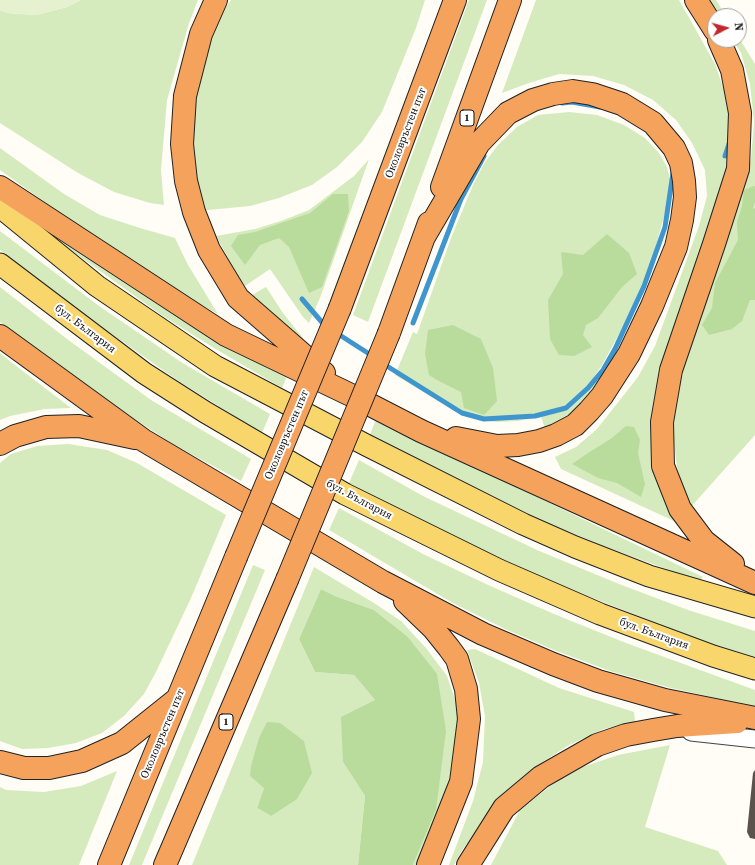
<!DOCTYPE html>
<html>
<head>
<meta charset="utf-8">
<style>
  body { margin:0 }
  #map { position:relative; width:755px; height:865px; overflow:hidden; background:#fffdf5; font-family:"Source Serif 4",serif }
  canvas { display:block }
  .north { position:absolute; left:707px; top:8px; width:40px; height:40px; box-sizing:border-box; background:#fff; border:1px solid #a0a0a0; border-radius:50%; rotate:84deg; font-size:11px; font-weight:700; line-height:16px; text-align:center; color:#111 }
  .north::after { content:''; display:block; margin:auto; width:14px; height:18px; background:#c4262e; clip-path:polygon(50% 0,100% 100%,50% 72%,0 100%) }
</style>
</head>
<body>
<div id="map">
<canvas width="755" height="865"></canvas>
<div class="north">N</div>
</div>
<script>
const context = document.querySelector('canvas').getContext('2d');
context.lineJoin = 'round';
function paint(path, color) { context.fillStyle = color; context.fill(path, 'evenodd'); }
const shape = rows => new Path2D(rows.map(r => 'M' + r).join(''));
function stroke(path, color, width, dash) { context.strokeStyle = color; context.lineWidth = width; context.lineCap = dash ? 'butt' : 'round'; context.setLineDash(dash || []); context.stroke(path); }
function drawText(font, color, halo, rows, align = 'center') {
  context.font = font + ' "Source Serif 4",serif'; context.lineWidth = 4; context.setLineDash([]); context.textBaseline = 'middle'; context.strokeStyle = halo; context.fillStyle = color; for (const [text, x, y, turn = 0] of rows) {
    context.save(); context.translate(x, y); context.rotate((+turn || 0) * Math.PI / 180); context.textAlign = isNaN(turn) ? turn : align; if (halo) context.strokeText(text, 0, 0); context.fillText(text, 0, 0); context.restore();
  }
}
paint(shape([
  [81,0,198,0,189,23,167,100,161,170,164,205,150,203,114,192,78,173,0,123,0,10,8,13,36,15,67,7],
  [231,0,425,0,416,28,382,112,362,142,337,167,312,185,279,198,250,206,198,211,192,154,192,106,203,55,215,23],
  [469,0,487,0,368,322,353,315],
  [536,0,679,0,715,64,724,90,730,125,730,159,723,187,670,336,660,371,653,405,652,437,655,471,664,500,674,521,561,469,555,457,576,447,597,429,638,377,655,346,699,226,707,196,705,170,692,143,676,120,653,100,624,85,593,76,559,74,529,83,502,93],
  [708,0,716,0,726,16,718,16],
  [739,38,755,64,755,435,690,508,685,499,677,467,673,435,675,397,685,356,740,199,751,159,754,122,750,84,741,53,733,40,739,40],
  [569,112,597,115,624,125,645,138,659,153,667,167,670,179,670,195,651,263,626,321,602,365,594,377,600,383,573,416,545,429,541,416,518,421,496,422,479,420,462,415,395,375,413,332,417,334,451,238,473,185,485,162,498,145,517,127,538,115],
  [0,148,64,194,100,215,140,228,175,238,188,265,218,314,142,272,0,170],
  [369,159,320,298,309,323,303,317,270,269,245,286,238,276,216,236,255,229,281,221,309,210,354,176],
  [0,231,99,306,184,364,270,414,262,433,180,382,123,342,62,298,0,250],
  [58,233,287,376,282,388,214,348,163,316,54,238],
  [0,287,67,339,151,400,251,459,241,481,176,446,130,416,44,356,0,322],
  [266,287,283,313,303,338,300,346,267,313,252,295],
  [0,353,11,362,71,408,45,409,10,416,0,420],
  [377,417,566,511,703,577,699,581,601,545,518,511,369,437],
  [68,444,107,450,137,463,226,515,191,598,156,672,144,694,124,716,102,733,76,743,48,748,22,749,0,741,0,463,11,454,37,446],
  [359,460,423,496,537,550,619,584,688,610,755,631,755,657,706,642,559,585,448,534,349,483],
  [339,508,423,554,486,584,554,614,626,643,755,690,755,707,667,687,610,671,554,650,505,629,451,602,329,530],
  [253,565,265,570,142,865,129,865],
  [314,567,374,603,401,621,426,648,447,676,455,700,460,730,449,788,421,865,413,865,436,810,407,636,374,610,335,596,321,589,299,639,315,672,354,675,375,700,343,762,365,796,358,865,192,865],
  [264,788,271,816,257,808],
  [475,649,559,688,634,712,635,722,604,729,569,745,535,767,507,793,462,850,454,865,449,865,473,801,483,762,485,716,479,683,467,650],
  [670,745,645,827,718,851,727,865,491,865,520,810,568,772,618,755],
  [117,771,79,865,0,865,0,787,6,790,44,792,81,786]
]), '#d5ebbd');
paint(shape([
  [754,186,755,186,755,202,753,208,755,209,755,300,750,300,742,321,732,329,709,335,702,325,712,308,715,283,738,240,737,222,742,206,744,190],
  [333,194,348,194,349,211,322,287,309,293,289,247,279,238,260,245,245,265,231,246,238,235,255,232,310,213],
  [607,234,629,253,637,274,622,287,598,318,586,325,583,335,592,347,574,356,559,355,550,339,548,300,563,274,561,252,583,255],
  [453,325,481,339,493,368,497,401,484,415,464,408,461,392,437,380,429,375,425,354,428,330],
  [626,426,634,427,640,440,638,453,645,484,641,497,617,483,598,478,572,464,588,453,612,438],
  [321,589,335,596,374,610,407,636,437,674,446,731,436,810,413,865,358,865,365,796,343,762,341,717,375,700,354,675,315,672,299,639],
  [267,722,280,723,304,741,312,773,297,799,271,816,257,808,264,788,250,776,251,766,259,738]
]), '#b9dc9c');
paint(shape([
  [0,0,81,0,67,7,36,15,8,13,0,10]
]), '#e6f2cf');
stroke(shape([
  [562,103,572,102,600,107],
  [725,156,730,141],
  [302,299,326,327],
  [413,323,461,199,484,156],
  [335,332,374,357],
  [382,363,462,413,484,419,535,416,566,408,588,388,603,370,615,349,644,286,665,227,673,173]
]), '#3f96cf', 5);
paint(shape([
  [755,770,755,839,750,838,747,832,753,773]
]), '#5a524d');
const minor = shape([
  [691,732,755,739]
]);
const major = shape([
  [0,207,97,286,215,366,366,445,523,524,575,547,649,576,755,607],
  [0,264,144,373,205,412,345,494,499,570,600,614,713,656,755,669]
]);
const highway = shape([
  [216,0,201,34,185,96,182,144,186,181,194,212,209,250,238,298,324,373],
  [696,0,715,30],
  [719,40,732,70,740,113,738,169,714,244,671,370,662,422,663,466,680,509,704,541,733,564],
  [0,187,226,335,355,397,421,431,755,583],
  [442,187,510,0],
  [424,237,479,143,508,113,533,100,553,94,573,91,592,94,622,104,653,123,674,148,681,163,684,181,685,197,682,220,676,247,652,306,629,354,602,396,589,411,575,425,556,435,539,441,518,445,497,446,456,438],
  [340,308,455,0],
  [389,333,429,223],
  [0,336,143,440,383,582,483,634,553,664,598,681,665,700,755,718],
  [0,444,15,436,46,427,79,426,135,438],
  [405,601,433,628,449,648,457,659,466,689,469,719,461,782,428,865],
  [0,762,24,768,49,768,82,761,122,743,177,699],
  [109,865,236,557],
  [165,865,287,580],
  [468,865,504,808,541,777,597,745,626,735,653,730,677,726,737,722]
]);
stroke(minor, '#444', 19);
stroke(major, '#222', 23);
stroke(highway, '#222', 24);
stroke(minor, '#fff', 17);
stroke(major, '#f9d66b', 21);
stroke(highway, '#f5a25d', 22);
const highwayBridge = shape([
  [236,557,340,308],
  [287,580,389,333]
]);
stroke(highwayBridge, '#222', 24, []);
stroke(highwayBridge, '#f5a25d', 22);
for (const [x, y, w] of [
  [467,118,14],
  [226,722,14]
]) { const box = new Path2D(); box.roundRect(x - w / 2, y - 8, w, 16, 3); context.fillStyle = '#fff'; context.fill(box); stroke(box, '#111', 1); }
drawText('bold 10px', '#111', null, [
  ["1",467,118],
  ["1",226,722]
]);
drawText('11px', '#111', '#fff', [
  ["Околовръстен път",406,133,-69],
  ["бул. България",85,329,37],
  ["Околовръстен път",287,435,-67],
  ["бул. България",359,500,28],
  ["бул. България",654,634,20],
  ["Околовръстен път",163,734,-67]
]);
</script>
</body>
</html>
